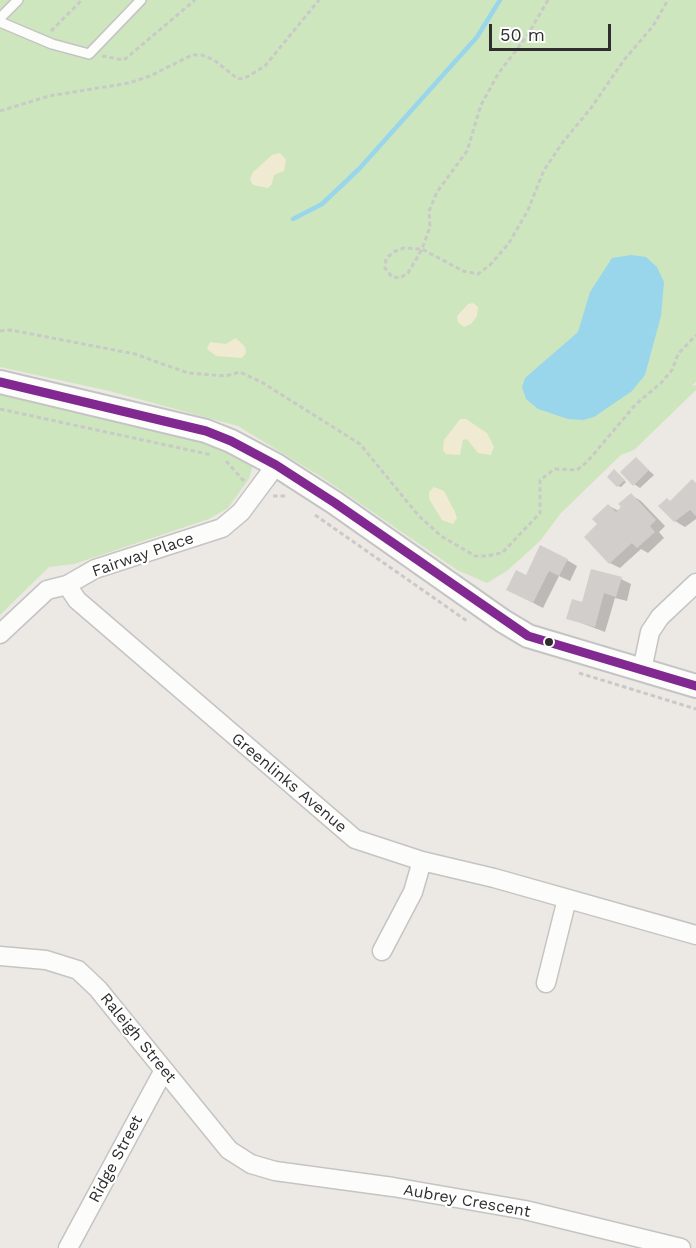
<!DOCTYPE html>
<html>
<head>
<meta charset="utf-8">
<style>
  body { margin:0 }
  #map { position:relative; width:696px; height:1248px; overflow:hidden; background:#ece8e4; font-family:"Work Sans",sans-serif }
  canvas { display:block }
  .scale { position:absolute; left:489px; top:24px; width:122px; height:27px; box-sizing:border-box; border:3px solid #2e2e2e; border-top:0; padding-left:8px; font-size:18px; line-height:21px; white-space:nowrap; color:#2e2e2e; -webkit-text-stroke:4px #fff; paint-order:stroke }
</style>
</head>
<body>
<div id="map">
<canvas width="696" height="1248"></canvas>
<div class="scale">50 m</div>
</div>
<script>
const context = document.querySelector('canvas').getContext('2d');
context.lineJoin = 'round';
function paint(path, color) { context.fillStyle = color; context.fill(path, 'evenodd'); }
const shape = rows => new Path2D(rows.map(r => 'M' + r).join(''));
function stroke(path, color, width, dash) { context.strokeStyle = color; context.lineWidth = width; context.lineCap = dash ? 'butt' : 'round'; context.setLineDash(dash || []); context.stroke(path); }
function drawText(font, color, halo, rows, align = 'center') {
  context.font = font + ' "Work Sans",sans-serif'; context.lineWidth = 4.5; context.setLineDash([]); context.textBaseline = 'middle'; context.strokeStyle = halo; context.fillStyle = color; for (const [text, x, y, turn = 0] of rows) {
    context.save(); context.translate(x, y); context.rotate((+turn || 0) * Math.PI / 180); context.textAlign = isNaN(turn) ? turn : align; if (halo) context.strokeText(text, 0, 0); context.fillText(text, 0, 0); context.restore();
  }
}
paint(shape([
  [0,0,696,0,696,382,692,386,696,385,696,390,634,450,621,455,561,513,540,541,508,570,487,583,457,570,323,478,238,426,109,391,0,367],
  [0,393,213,446,245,458,253,465,249,479,228,508,209,519,74,564,49,567,0,615]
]), '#cee6be');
paint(shape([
  [280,153,286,160,284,171,274,175,272,184,268,188,253,185,250,179,253,172,272,155],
  [473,303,478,307,477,316,471,324,464,327,458,322,457,316,468,304],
  [236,338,245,347,246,353,242,358,216,356,207,349,210,342,226,344],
  [460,419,466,419,487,433,494,447,491,455,478,453,467,439,463,440,460,455,446,454,443,450,444,440],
  [434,487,444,491,455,512,457,518,453,524,442,520,429,499,429,492]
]), '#f0ead3');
paint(shape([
  [631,255,646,257,657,267,664,282,661,316,645,375,632,391,594,417,583,420,568,419,538,409,526,399,522,387,525,378,578,332,590,292,612,258]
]), '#99d6ec');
paint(shape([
  [636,459,654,475,640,488,634,484],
  [617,473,626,482,621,487,618,486],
  [696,483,696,519,685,527,675,521,671,502],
  [631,495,641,501,665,526,659,532,664,538,648,553,641,549,620,568,610,563,599,524,609,506,619,511],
  [567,560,577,566,570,581,559,576,543,608,518,595,527,577],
  [621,579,631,584,627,601,615,598,605,632,568,618,583,604]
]), '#0003');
stroke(shape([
  [293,219,322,204,359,169,477,37,500,0]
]), '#99d6ec', 4.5);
paint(shape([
  [636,457,649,470,633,486,620,472],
  [614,469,625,480,617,487,607,477],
  [692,479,696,483,696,516,690,510,674,522,658,506,667,498,670,501],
  [631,493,656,520,650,526,655,532,637,548,632,543,609,564,584,537,597,524,592,519,608,504,616,512,621,507,618,504],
  [540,545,568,559,559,576,549,571,533,603,506,590,516,570,526,575],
  [591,569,622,577,616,597,604,593,595,627,566,619,572,599,582,602]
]), '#d1cecb');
const service = shape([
  [0,18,18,0],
  [0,22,52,44,89,54,141,0]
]);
const minor = shape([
  [67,585,77,600,355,839,422,861,494,878,696,935],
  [0,634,47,590,67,585,95,569,222,528,241,512,276,465],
  [642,670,650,632,660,617,696,583],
  [382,951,413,892,422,861],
  [0,956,46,960,78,970,98,989,229,1150,251,1164,275,1171,393,1187,525,1210,681,1248],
  [546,983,567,899],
  [68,1248,164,1070]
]);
const tertiary = shape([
  [0,382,206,431,231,441,276,465,335,503,503,621,528,636,696,686]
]);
stroke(service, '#c5c4c5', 12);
stroke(minor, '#c5c4c5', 21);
stroke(tertiary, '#c5c4c5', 26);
stroke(shape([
  [548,0,527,36,498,74,481,105,467,151,437,192,429,211,430,227,422,249,408,273,400,278,392,277,385,268,386,259,393,252,404,248,422,249,463,271,478,274,490,265,509,243,528,210,544,170,563,142,591,108,624,60,653,26,668,0],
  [51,31,82,0],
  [102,56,124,60,195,0],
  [0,111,49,96,129,83,150,76,192,55,202,55,214,60,238,79,245,78,265,66,319,0],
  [0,331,11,330,135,354,188,373,226,376,240,372,263,383,360,444,418,515,441,536,475,556,486,556,502,553,540,513,540,480,555,469,577,470,587,462,636,404,661,383,672,370,678,354,696,335],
  [0,409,212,455],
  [226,461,244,481],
  [273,496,287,496],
  [315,515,467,621],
  [579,673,696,709]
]), '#c9c9c8', 3, [4.5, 3]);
stroke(service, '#fcfcfb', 9);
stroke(minor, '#fcfcfb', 18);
stroke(tertiary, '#fcfcfb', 22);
stroke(shape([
  [0,382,206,431,231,441,276,465,335,503,528,636,696,686]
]), '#812990', 9);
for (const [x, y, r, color] of [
  [549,642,5,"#2e2e2e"]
]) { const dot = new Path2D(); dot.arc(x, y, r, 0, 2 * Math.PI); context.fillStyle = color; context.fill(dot); stroke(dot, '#fff', 2); }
drawText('16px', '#2e2e2e', '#fff', [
  ["Fairway Place",143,555,-19],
  ["Greenlinks Avenue",289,783,40],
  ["Raleigh Street",138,1038,51],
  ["Ridge Street",116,1159,-62],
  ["Aubrey Crescent",467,1201,10]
]);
</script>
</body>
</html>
